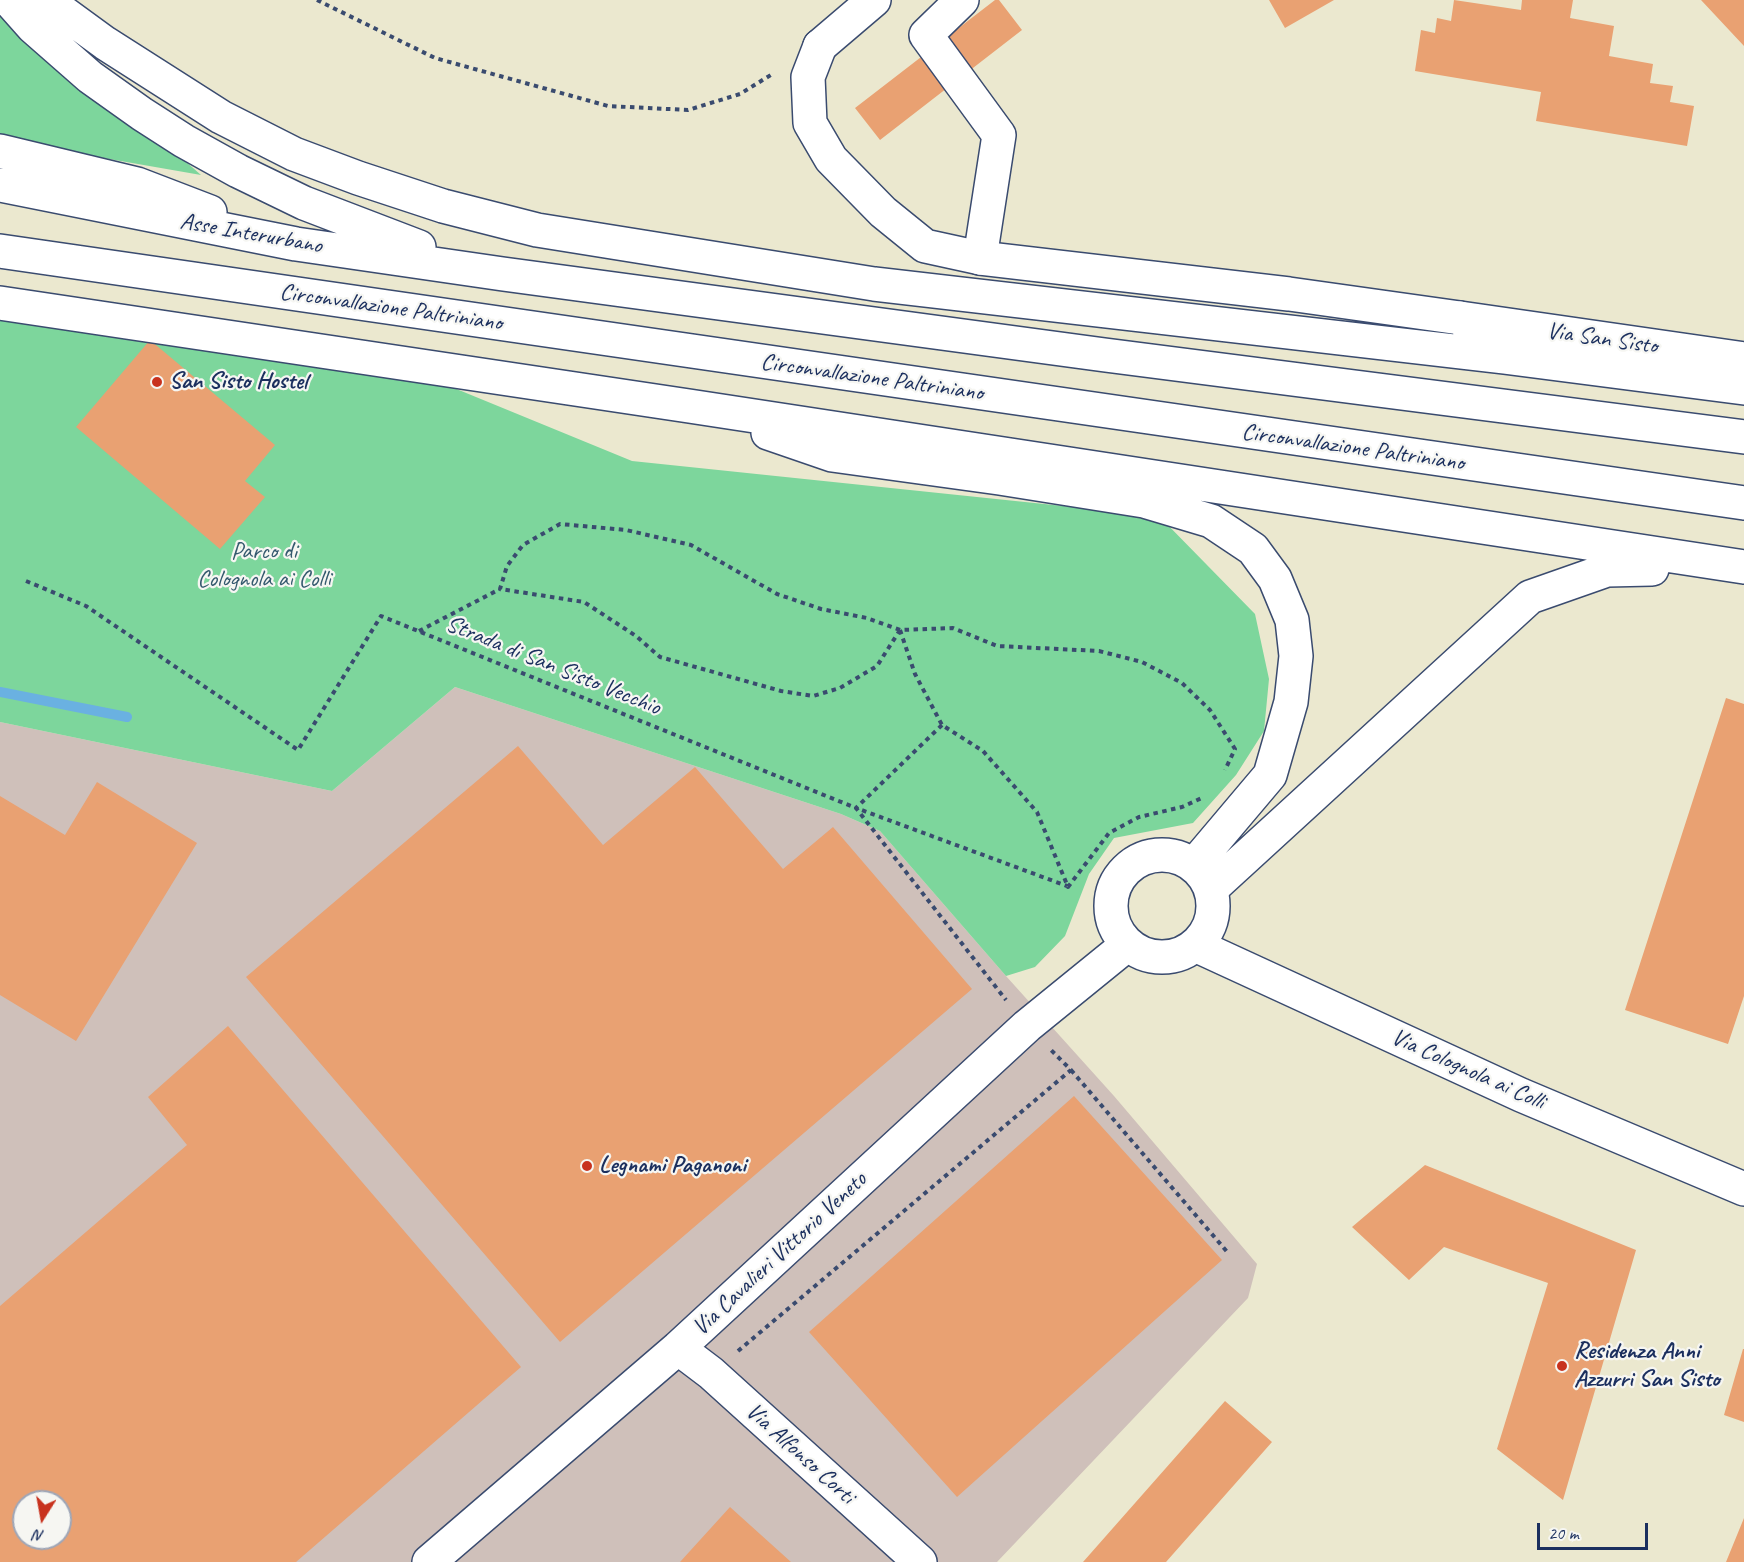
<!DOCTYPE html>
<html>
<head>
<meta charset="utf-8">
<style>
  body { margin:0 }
  #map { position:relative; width:1744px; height:1562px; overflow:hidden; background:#ebe8cf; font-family:Caveat,sans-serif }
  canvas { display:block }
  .north { position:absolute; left:12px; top:1490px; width:60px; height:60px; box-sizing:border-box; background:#f6f6f2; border:2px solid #9ea6b7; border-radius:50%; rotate:191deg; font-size:16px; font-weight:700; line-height:24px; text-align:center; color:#1b2f5e }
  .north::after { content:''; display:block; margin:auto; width:21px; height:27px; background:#c8321e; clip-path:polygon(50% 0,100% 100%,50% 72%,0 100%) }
  .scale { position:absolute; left:1537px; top:1523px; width:111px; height:27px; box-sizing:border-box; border:3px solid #1b2f5e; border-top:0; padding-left:8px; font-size:18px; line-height:21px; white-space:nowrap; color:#1b2f5e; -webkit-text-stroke:4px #f6f6f2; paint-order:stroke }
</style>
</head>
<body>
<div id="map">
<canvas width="1744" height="1562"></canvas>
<div class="north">N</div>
<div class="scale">20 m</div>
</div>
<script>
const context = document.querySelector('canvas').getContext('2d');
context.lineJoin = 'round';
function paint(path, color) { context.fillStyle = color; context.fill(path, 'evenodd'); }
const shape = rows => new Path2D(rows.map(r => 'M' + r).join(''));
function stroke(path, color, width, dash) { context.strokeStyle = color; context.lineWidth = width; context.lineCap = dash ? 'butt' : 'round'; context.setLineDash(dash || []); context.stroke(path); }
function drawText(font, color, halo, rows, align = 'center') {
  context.font = font + ' Caveat,sans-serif'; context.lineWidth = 4.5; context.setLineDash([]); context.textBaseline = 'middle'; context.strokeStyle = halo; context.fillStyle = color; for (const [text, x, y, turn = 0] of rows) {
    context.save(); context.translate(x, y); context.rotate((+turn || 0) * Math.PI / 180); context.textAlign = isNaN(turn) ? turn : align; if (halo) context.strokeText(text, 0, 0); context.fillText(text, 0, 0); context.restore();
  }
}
paint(shape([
  [455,687,841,814,880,831,1006,976,1114,1096,1257,1264,1248,1298,997,1562,0,1562,0,722,332,791],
  [24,1502,60,1502,60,1538,24,1538]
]), '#cfc0ba');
paint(shape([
  [0,0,176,153,201,175,92,156,0,136],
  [0,317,18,318,454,388,632,461,1159,516,1255,614,1269,679,1264,731,1236,775,1193,823,1114,838,1089,874,1065,936,1035,967,1006,976,880,831,841,814,455,687,332,791,0,722]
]), '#7dd69c');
stroke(shape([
  [0,692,127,717]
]), '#6ab1e1', 10);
paint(shape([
  [995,0,999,0,1022,30,880,140,855,108],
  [1269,0,1334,0,1285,28],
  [1454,0,1521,10,1522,0,1573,0,1570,18,1614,26,1609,56,1653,64,1650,83,1673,86,1670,102,1694,106,1687,146,1536,121,1541,92,1415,71,1421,30,1435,33,1437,18,1451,21],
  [1701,0,1744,0,1744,46],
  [150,340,275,445,245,481,265,497,220,549,76,427],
  [1726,698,1744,704,1744,996,1728,1044,1625,1010],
  [518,746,603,845,695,767,783,869,833,827,972,989,560,1342,246,977],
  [97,782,197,843,76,1041,0,995,0,796,65,835],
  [228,1026,521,1367,296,1562,0,1562,0,1306,187,1145,148,1097],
  [24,1502,60,1502,60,1538,24,1538],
  [1074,1096,1222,1260,957,1497,809,1332],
  [1425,1165,1636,1250,1563,1500,1497,1449,1548,1283,1444,1247,1409,1280,1352,1227],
  [1743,1349,1744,1349,1744,1422,1724,1415],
  [1225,1401,1272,1442,1166,1562,1083,1562],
  [730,1507,791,1562,680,1562],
  [1744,1518,1744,1562,1726,1562]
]), '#e9a172');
const minor = shape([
  [962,0,926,35,999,135,980,258],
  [820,46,874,0],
  [1460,318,1744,359],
  '1111 906a51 51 0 1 1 102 0a51 51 0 1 1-102 0Z',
  [1195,945,1521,1095,1744,1189],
  [678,1348,711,1373,920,1562],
  [429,1562,678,1348,1027,1026,1128,944]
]);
const highway = shape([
  [9,0,33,27,90,77,142,114,184,141,238,171,304,203,419,247],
  [46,0,105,43,221,117,294,154,358,178,443,206,537,230,874,284,1505,357,1744,388],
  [820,46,808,77,810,123,831,159,883,212,925,246,980,258,1289,294,1460,318,1505,357],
  [0,151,137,184,210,212],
  [0,185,296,244,503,274,1105,355,1744,437],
  [0,251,1744,503],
  [0,303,689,406,1744,567],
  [768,433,832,455,999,478,1144,501,1211,521,1253,549,1275,579,1292,620,1296,656,1291,702,1270,775,1194,865],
  [1211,889,1530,597,1607,570,1652,569]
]);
stroke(minor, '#3a4b6f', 36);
stroke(highway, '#3a4b6f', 36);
stroke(shape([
  [317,0,435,58,608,106,688,110,740,94,774,73],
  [26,581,86,606,298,750,381,616,856,808,1006,1000],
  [900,630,915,674,942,725,983,751,1037,812,1068,887,1109,833,1139,817,1182,807,1204,797],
  [900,630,877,666,840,688,813,696,781,691,660,657,636,636,584,602,500,589,507,566,523,545,560,524,626,530,691,545,777,594,821,609,867,618,900,630,953,628,997,646,1099,651,1142,662,1182,683,1210,710,1235,749,1225,770],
  [419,631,500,589],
  [942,725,856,808,1067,886],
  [1071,1070,1229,1254],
  [738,1351,1071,1070,1051,1050]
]), '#3a4b6f', 4, [4.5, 4.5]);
stroke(minor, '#fff', 33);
stroke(highway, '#fff', 33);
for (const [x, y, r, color] of [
  [157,382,6,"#c8321e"],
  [587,1166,6,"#c8321e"],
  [1562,1366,6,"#c8321e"]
]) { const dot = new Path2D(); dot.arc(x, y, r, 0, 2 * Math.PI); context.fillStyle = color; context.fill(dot); stroke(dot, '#f6f6f2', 2); }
drawText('24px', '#1b2f5e', '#f6f6f2', [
  ["Asse Interurbano",251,234,10],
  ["Circonvallazione Paltriniano",391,308,8],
  ["Via San Sisto",1602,339,8],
  ["Circonvallazione Paltriniano",872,378,8],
  ["Circonvallazione Paltriniano",1353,448,8],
  ["Strada di San Sisto Vecchio",553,666,22],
  ["Via Colognola ai Colli",1468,1070,24],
  ["Via Cavalieri Vittorio Veneto",780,1254,-43],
  ["Via Alfonso Corti",800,1454,42]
]);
drawText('bold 24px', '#1b2f5e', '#f6f6f2', [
  ["San Sisto Hostel",169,382],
  ["Legnami Paganoni",599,1166],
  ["Residenza Anni",1574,1352],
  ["Azzurri San Sisto",1574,1380]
], 'left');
drawText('24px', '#34596e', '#f6f6f2', [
  ["Parco di",264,552],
  ["Colognola ai Colli",264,580]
]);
</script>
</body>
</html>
